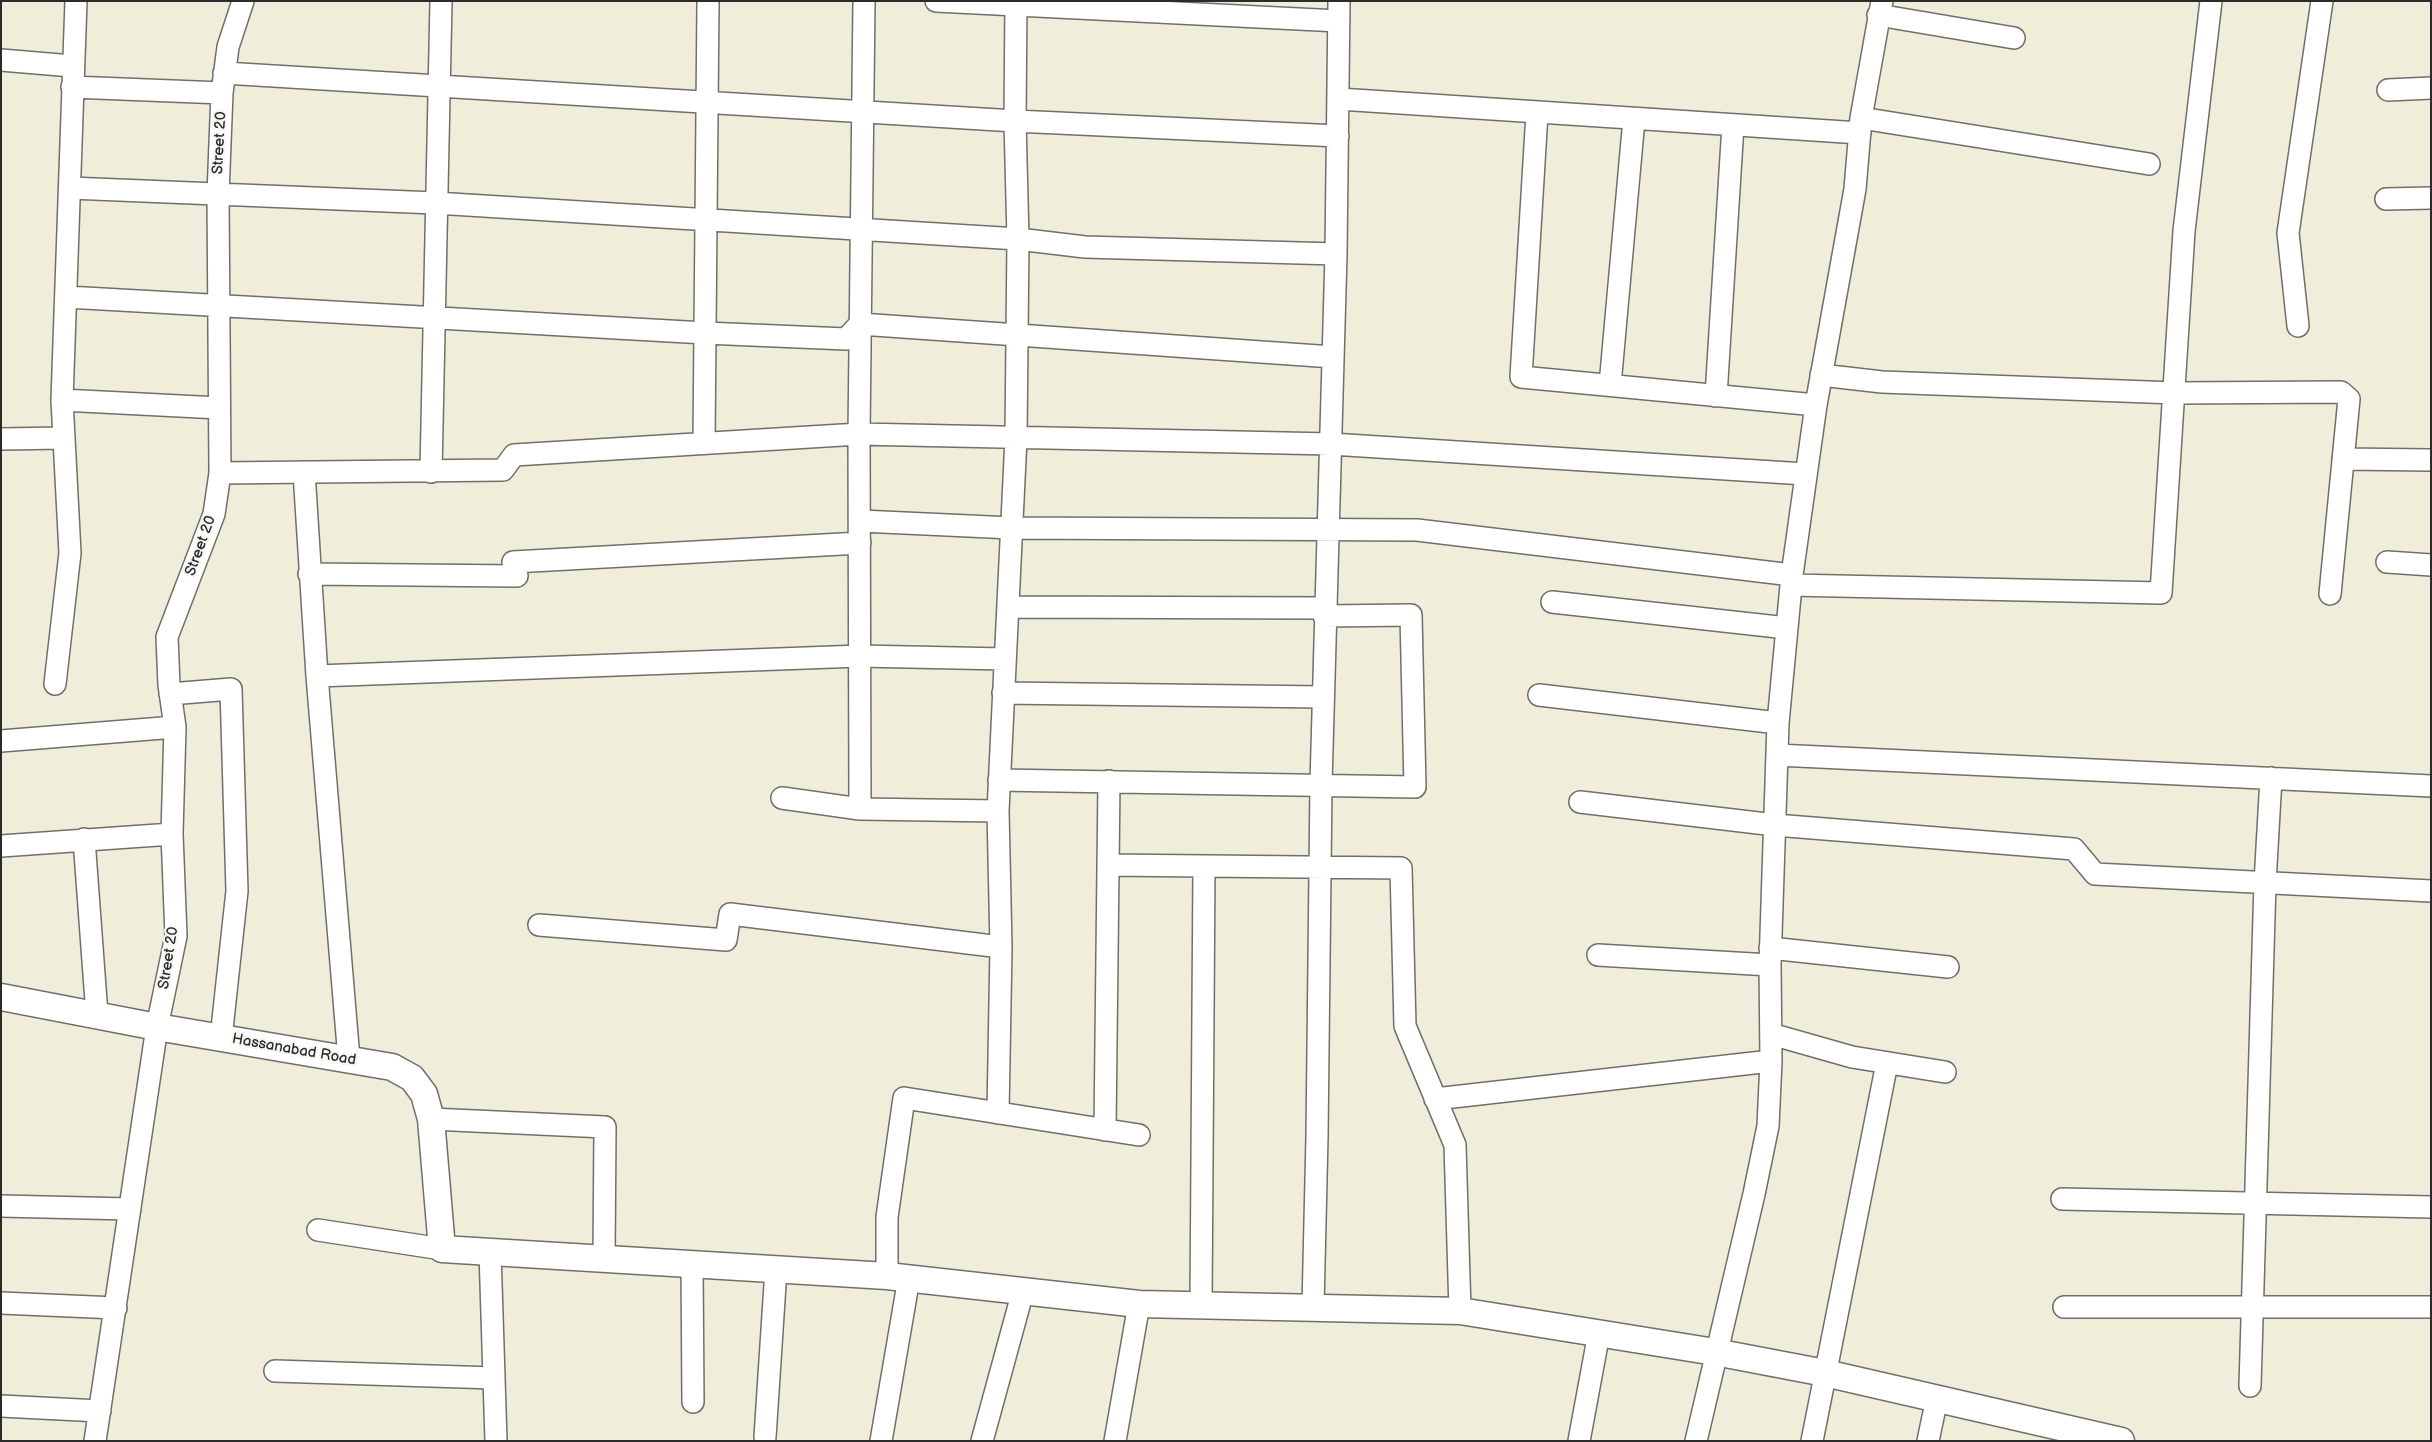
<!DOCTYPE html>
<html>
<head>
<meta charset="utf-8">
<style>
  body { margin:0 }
  #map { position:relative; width:2432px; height:1442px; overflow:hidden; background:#f0eddb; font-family:"Balsamiq Sans",sans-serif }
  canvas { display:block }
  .frame { position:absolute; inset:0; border:2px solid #2b2b2b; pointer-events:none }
</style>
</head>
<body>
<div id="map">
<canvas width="2432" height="1442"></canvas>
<div class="frame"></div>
</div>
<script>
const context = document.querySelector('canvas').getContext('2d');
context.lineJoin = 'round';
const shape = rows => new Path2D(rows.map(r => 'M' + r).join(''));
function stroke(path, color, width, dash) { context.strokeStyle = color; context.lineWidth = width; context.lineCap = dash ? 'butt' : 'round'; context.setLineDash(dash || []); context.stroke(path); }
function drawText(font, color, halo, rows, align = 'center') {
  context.font = font + ' "Balsamiq Sans",sans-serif'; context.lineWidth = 4.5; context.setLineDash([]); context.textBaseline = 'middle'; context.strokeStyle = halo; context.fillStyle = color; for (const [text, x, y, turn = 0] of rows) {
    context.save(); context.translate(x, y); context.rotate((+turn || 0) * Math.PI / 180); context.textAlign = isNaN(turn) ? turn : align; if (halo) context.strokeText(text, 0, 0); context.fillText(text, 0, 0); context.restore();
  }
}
const minor = shape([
  [936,1,1339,21],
  [1878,15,2014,38],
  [1,60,72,66],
  [224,73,1015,121,1338,136],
  [72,87,222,93],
  [2388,90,2431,88],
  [1339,99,1860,133],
  [1537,113,1521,377,1816,405],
  [1861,118,2149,164],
  [70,188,435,203,1018,239,1085,247,1336,254],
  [2386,199,2431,198],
  [67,297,705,333,846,339,860,324,1333,357],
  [2298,326,2288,233,2322,1],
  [1821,375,1882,382,2175,393,2341,392,2349,399,2330,594],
  [1610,385,1634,119],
  [1716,396,1733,125],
  [62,400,219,408],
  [1,439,63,438],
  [704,442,708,1],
  [2343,459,2431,460],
  [304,472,317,676,349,1059],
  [431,472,441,1],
  [220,473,503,470,514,455,859,434,1331,444,1805,474],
  [861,521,1012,528,1417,530,1792,575],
  [2387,562,2431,565],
  [309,574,517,576,513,562,860,543],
  [1791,585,2161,593,2184,231,2211,1],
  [1552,602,1787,628],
  [1008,607,1325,608],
  [317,676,860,656,1005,659],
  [55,684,70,553,62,400,76,1],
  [1003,693,1323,697],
  [170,694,231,689,237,891,221,1038],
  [1539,695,1778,723],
  [1,741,175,727],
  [1777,755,2431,786],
  [999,780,1415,787,1411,615,1324,616],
  [782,798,860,809,998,811],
  [1580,802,1775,825,2074,849,2095,874,2431,891],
  [860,809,859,434,864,1],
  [84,839,97,1015],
  [1,846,172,834],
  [1108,865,1401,868,1405,1026,1455,1145,1460,1311],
  [539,925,726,940,730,914,1001,947],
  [1770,948,1948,967],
  [1598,955,1770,965],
  [1771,1034,1852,1057,1945,1072],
  [1435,1099,1771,1061],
  [998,1113,1001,947,998,811,1016,438,1018,239,1015,121,1016,1],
  [431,1119,605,1127,604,1258],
  [1105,1130,1109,781],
  [2062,1199,2431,1207],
  [1,1206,130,1209],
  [318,1230,442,1249],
  [490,1252,496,1441],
  [692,1264,693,1402],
  [887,1276,887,1217,904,1098,1139,1135],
  [1,1303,116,1308],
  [1201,1305,1204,866],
  [1313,1306,1317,1137,1321,784,1336,254,1339,1],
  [2064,1307,2431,1307],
  [275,1371,494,1378],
  [2250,1386,2265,883,2271,778],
  [1,1406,100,1411],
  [765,1437,776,1269],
  [95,1441,157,1027,176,936,172,834,175,727,169,685,167,637,214,514,220,473,218,194,222,93,228,47,243,1],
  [881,1441,909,1278],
  [982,1441,1023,1291],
  [1115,1441,1139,1304],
  [1579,1441,1599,1333],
  [1696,1441,1754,1194,1768,1126,1771,1061,1770,965,1778,723,1792,575,1816,405,1855,189,1861,118,1882,1],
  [1812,1441,1887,1063],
  [1928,1441,1937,1398]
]);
const tertiary = shape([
  [1,997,157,1027,392,1067,412,1078,424,1094,431,1119,442,1249,887,1276,1139,1304,1460,1311,1715,1352,1825,1373,2121,1441]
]);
stroke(minor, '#706f69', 24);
stroke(tertiary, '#706f69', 29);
stroke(minor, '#fff', 21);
stroke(tertiary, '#fff', 26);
drawText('15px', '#2b2b2b', '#f6f6f2', [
  ["Street 20",220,143,-87],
  ["Street 20",201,546,-70],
  ["Street 20",169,958,-81],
  ["Hassanabad Road",294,1050,10]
]);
</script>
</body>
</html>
